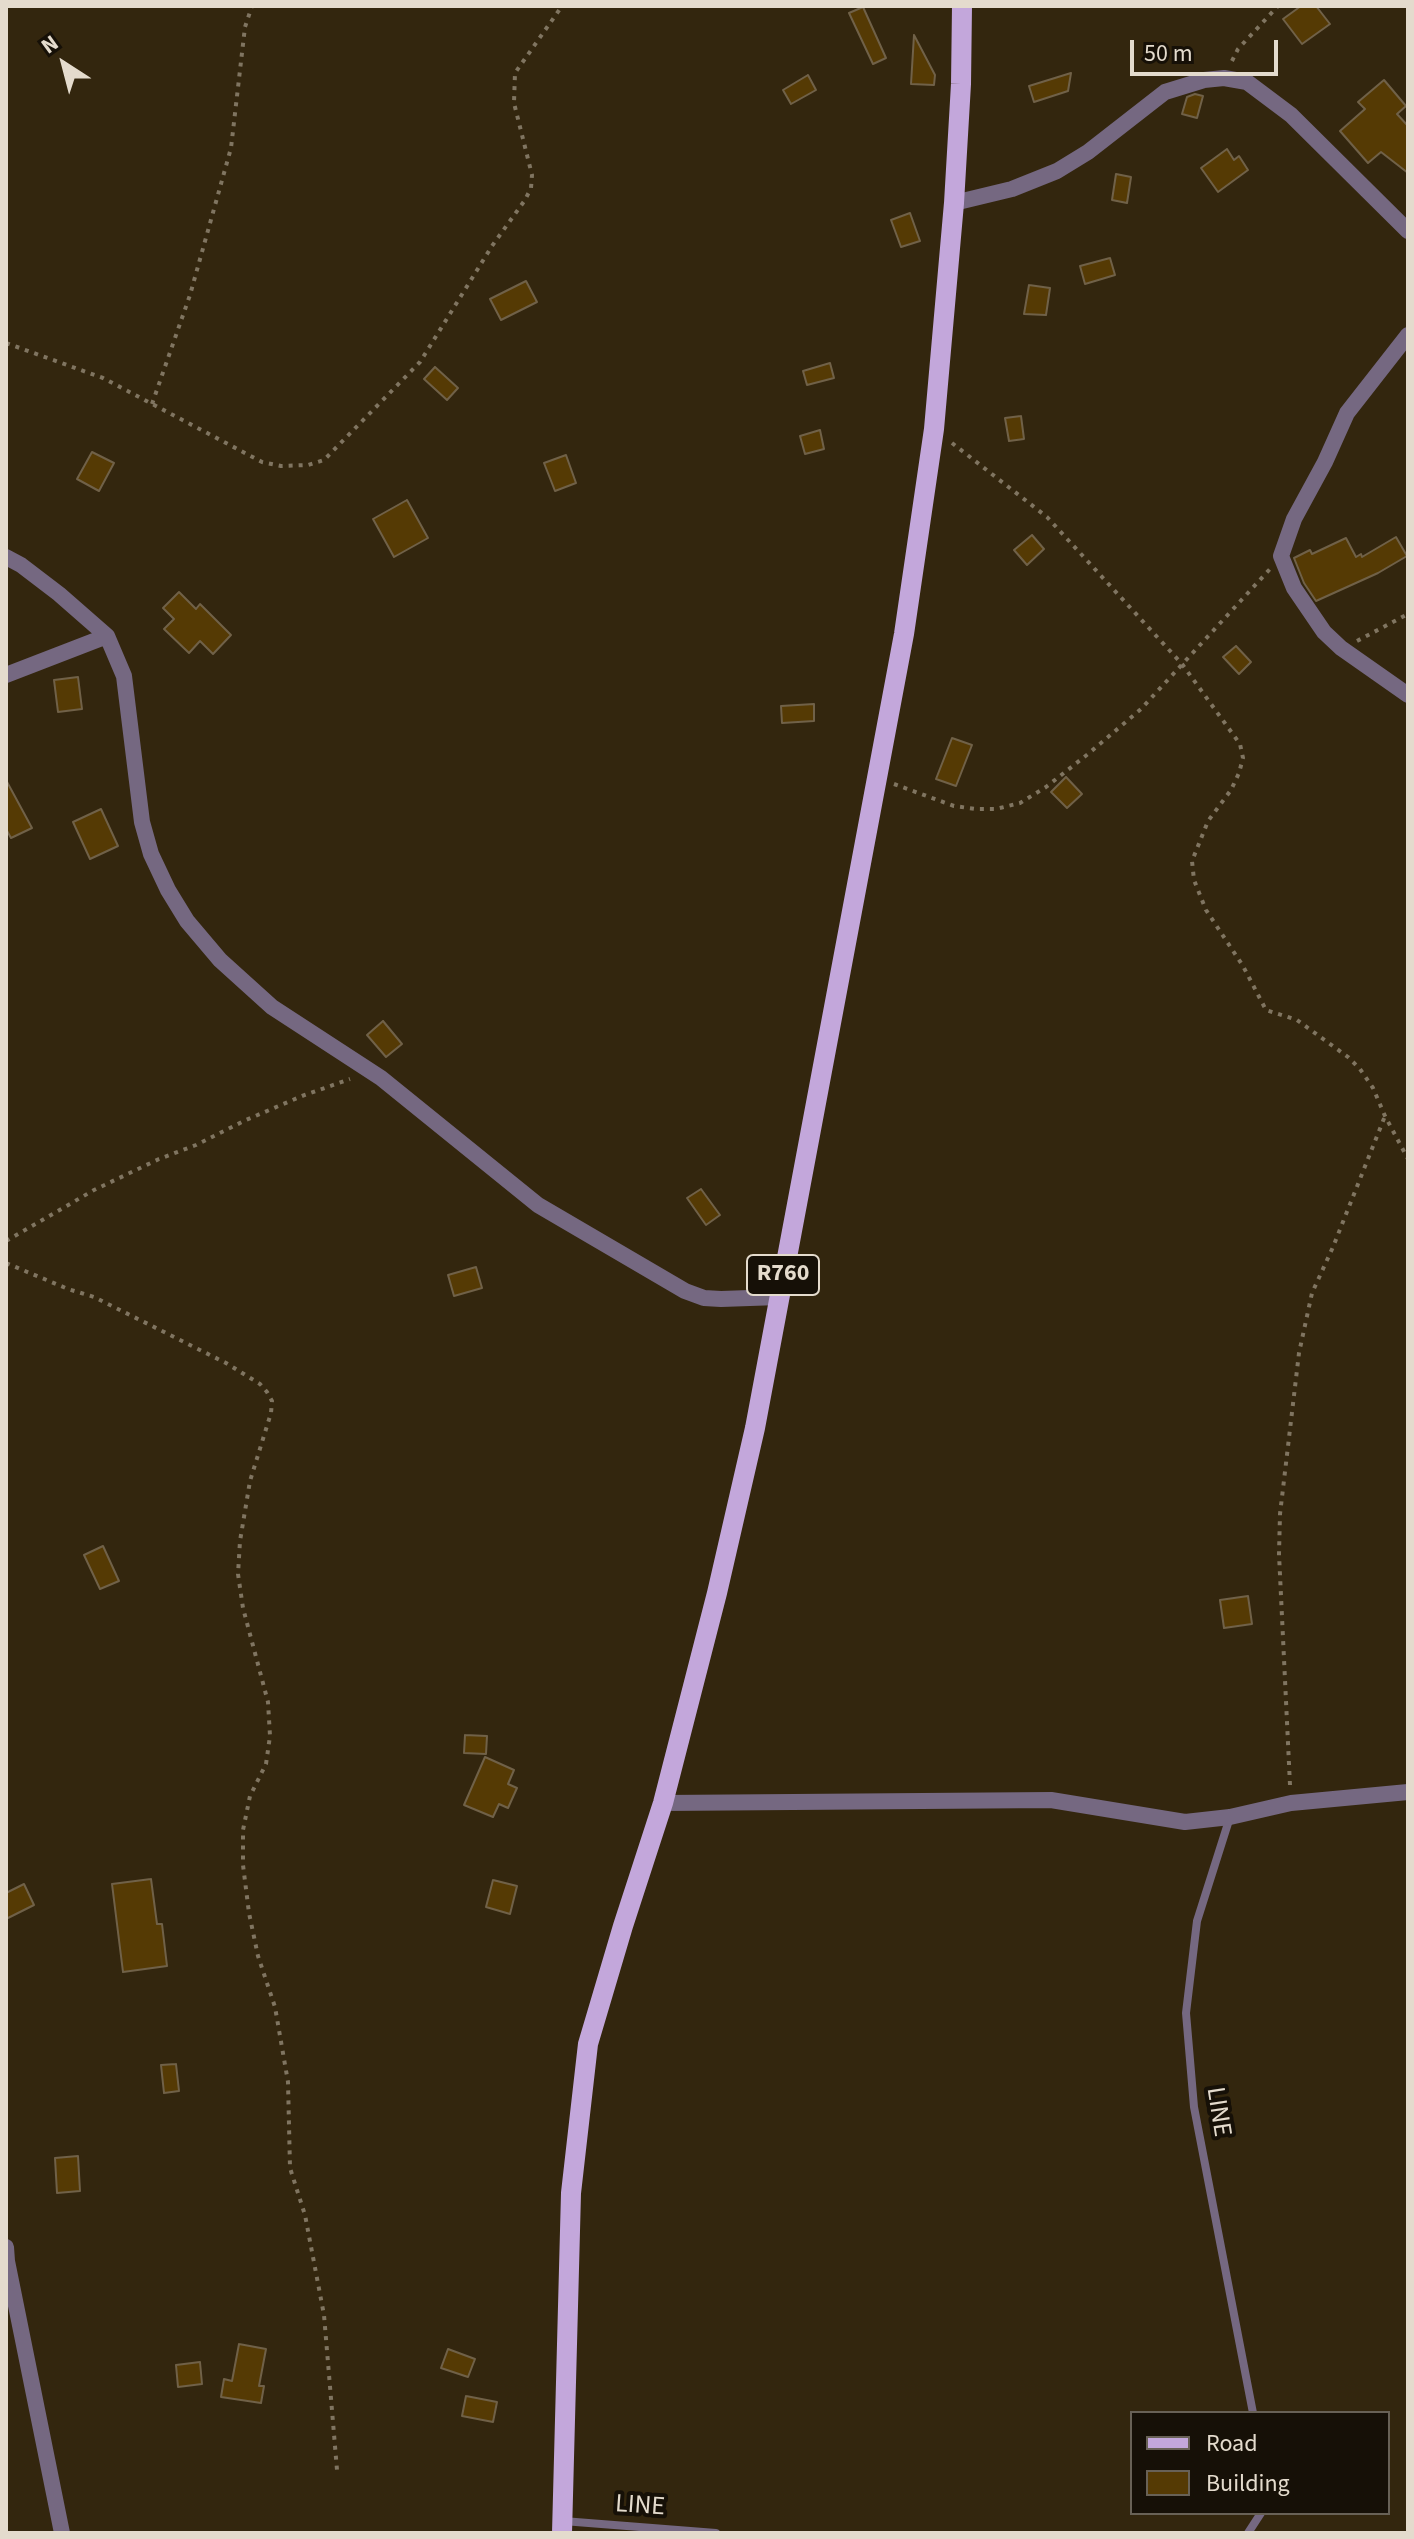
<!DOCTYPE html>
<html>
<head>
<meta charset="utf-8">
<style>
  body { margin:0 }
  #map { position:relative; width:1414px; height:2539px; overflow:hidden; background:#33260e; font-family:"Source Sans 3",sans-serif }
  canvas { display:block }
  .frame { position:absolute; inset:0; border:8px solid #e4dbcd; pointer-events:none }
  .legend { position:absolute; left:1130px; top:2411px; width:260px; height:104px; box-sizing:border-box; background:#161007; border:2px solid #686156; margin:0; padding:10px 14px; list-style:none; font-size:24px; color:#e4dbcd }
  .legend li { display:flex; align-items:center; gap:16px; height:40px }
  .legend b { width:40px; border:2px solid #686156 }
  .north { position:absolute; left:24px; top:24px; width:80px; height:80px; -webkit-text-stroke:6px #161007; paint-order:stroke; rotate:324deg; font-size:22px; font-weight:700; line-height:32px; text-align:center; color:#e4dbcd }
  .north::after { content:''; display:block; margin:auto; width:28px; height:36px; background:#e4dbcd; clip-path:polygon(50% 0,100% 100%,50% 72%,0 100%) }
  .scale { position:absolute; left:1130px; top:40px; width:148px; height:36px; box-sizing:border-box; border:4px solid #e4dbcd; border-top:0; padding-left:10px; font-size:24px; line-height:28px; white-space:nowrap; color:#e4dbcd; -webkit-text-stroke:6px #161007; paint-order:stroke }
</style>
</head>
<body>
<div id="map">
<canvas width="1414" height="2539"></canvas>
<div class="frame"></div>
<ul class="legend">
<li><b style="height:10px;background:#c3a7db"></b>Road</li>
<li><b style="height:22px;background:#553a04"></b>Building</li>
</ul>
<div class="north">N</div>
<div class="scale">50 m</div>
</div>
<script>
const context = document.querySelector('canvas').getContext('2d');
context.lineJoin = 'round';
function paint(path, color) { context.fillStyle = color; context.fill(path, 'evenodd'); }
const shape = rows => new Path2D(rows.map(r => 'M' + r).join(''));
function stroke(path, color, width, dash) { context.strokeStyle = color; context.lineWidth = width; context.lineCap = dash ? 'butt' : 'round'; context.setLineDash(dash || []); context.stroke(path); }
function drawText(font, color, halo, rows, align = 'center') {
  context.font = font + ' "Source Sans 3",sans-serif'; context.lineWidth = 8; context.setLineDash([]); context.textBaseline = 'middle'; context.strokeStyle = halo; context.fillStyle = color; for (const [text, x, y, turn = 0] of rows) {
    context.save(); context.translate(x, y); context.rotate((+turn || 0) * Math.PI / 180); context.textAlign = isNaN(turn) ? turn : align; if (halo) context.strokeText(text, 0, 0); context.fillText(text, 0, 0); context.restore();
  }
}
const building = shape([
  [1301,6,1316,6,1330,24,1302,44,1283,19,1301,6],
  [863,7,886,58,873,64,849,13,863,7],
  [914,35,935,75,934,85,911,84,914,35],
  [1071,73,1068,91,1034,102,1029,86,1071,73],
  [808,75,816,90,791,104,783,90,808,75],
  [1384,80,1406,106,1397,114,1408,126,1408,173,1381,152,1368,163,1340,131,1365,109,1358,102,1384,80],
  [1195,94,1203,96,1197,118,1182,114,1187,97,1195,94],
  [1227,149,1234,160,1239,156,1248,170,1218,192,1201,168,1227,149],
  [1116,174,1131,177,1127,203,1112,200,1116,174],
  [910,213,920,241,901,247,891,220,910,213],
  [1110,258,1115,275,1085,284,1080,266,1110,258],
  [526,281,537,302,501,320,490,299,526,281],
  [1029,285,1050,288,1046,315,1024,314,1029,285],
  [830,363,834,378,807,385,803,371,830,363],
  [435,367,458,388,447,400,424,379,435,367],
  [1021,416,1024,439,1009,441,1005,418,1021,416],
  [820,430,824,449,805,454,800,436,820,430],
  [92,452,114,463,99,491,77,479,92,452],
  [566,455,576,483,555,491,544,463,566,455],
  [407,500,428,538,394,557,373,519,407,500],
  [1032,535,1044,549,1027,565,1014,550,1032,535],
  [1396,537,1407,556,1378,573,1316,601,1304,583,1294,558,1310,550,1312,554,1346,538,1356,557,1361,554,1362,557,1396,537],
  [179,592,196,609,200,604,231,635,213,654,200,641,189,653,164,629,174,619,163,608,179,592],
  [1236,646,1251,662,1239,674,1223,657,1236,646],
  [78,677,82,709,58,712,54,680,78,677],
  [814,704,814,721,782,723,781,706,814,704],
  [952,738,972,745,956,786,936,779,952,738],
  [1066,777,1082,794,1067,808,1051,792,1066,777],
  [6,780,32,828,11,838,6,829,6,780],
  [101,809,118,846,90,859,73,822,101,809],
  [383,1021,402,1044,386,1057,367,1035,383,1021],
  [701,1189,720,1215,706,1225,687,1198,701,1189],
  [476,1267,482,1288,454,1296,448,1275,476,1267],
  [103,1546,119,1581,100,1589,84,1555,103,1546],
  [1248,1596,1252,1624,1224,1628,1220,1600,1248,1596],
  [465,1735,487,1736,486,1754,464,1753,465,1735],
  [485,1757,514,1770,508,1784,517,1788,508,1808,499,1804,493,1817,464,1805,485,1757],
  [151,1879,157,1924,162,1924,167,1966,123,1972,112,1884,151,1879],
  [493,1880,517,1886,510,1914,486,1907,493,1880],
  [24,1884,34,1905,6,1919,6,1893,24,1884],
  [176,2064,179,2091,164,2093,161,2065,176,2064],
  [78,2156,80,2191,57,2193,55,2158,78,2156],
  [239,2344,266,2349,259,2386,264,2386,261,2403,221,2397,224,2379,232,2381,239,2344],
  [448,2349,475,2359,468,2377,441,2368,448,2349],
  [200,2362,202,2384,178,2387,176,2365,200,2362],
  [466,2396,497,2402,493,2422,462,2416,466,2396]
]);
paint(building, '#553a04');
stroke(building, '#706148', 2);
stroke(shape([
  [1232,61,1238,49,1278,6],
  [6,343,103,378,262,462,281,466,308,465,324,460,420,362,492,246,525,200,531,188,532,175,514,103,515,73,562,6],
  [152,404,190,295,231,148,245,27,252,6],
  [952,443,1047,517,1182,664,1240,744,1243,758,1239,773,1231,790,1208,821,1192,861,1194,880,1206,910,1243,966,1266,1010,1297,1020,1348,1057,1360,1069,1373,1088,1385,1116,1408,1159],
  [1357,641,1408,614],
  [894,784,954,806,976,809,996,809,1020,803,1046,787,1088,754,1141,709,1270,569],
  [6,1241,94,1190,159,1159,196,1145,246,1120,302,1096,350,1079],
  [6,1263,68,1289,94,1297,226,1363,260,1384,267,1392,272,1401,271,1413,250,1481,240,1541,238,1574,243,1608,268,1702,270,1736,266,1764,250,1796,243,1830,243,1865,249,1913,258,1956,275,2007,288,2082,290,2168,305,2215,324,2315,337,2470],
  [1290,1785,1279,1554,1280,1514,1299,1353,1312,1293,1333,1247,1385,1116]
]), '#807561', 4, [4, 6]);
stroke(shape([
  [1230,1817,1197,1921,1186,2013,1194,2107,1253,2413],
  [563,2521,716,2533],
  [1248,2533,1261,2513]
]), '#756881', 8);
stroke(shape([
  [954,203,1012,189,1057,171,1088,152,1165,92,1204,80,1224,78,1247,82,1291,115,1408,231],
  [1408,335,1347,413,1325,462,1294,519,1281,556,1294,588,1324,632,1341,648,1408,695],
  [6,557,21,565,59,594,107,636,124,676,142,822,151,854,168,890,187,921,220,960,272,1007,381,1078,538,1205,685,1291,704,1298,721,1299,779,1297],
  [6,675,107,636],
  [663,1803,1051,1800,1185,1822,1230,1817,1291,1803,1408,1792],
  [6,2247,7,2261,62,2533]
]), '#756881', 16);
stroke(shape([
  [562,2533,571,2193,588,2044,623,1926,663,1803,717,1593,755,1428,904,634,934,429,954,203,961,84,962,6]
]), '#c3a7db', 20);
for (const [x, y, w] of [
  [783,1275,72]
]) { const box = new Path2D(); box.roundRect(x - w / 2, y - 20, w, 40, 6); context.fillStyle = '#161007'; context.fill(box); stroke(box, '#e4dbcd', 2); }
drawText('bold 24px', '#e4dbcd', null, [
  ["R760",783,1275]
]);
drawText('26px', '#e4dbcd', '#161007', [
  ["LINE",1217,2112,81],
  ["LINE",640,2507,4]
]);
</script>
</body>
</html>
